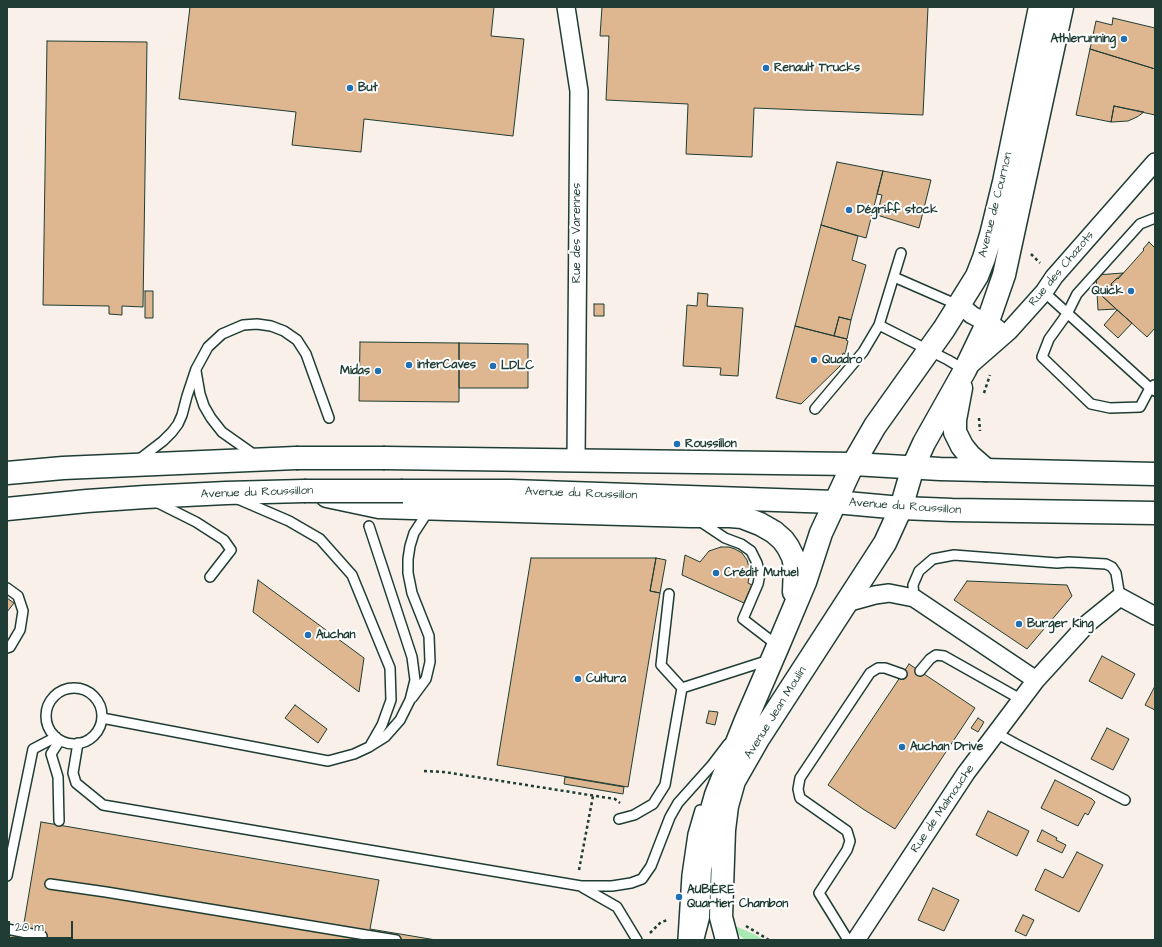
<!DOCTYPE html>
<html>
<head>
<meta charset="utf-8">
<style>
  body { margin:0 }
  #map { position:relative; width:1162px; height:947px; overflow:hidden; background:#f8f0e9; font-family:"Architects Daughter",sans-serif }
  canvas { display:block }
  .frame { position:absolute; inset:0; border:8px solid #1f3d34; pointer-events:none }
  .scale { position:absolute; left:8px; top:921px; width:65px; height:18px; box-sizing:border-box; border:2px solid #1f3d34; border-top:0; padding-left:5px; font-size:12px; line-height:14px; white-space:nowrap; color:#1f3d34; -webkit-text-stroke:3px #fff; paint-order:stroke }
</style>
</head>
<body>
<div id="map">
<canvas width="1162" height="947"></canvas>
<div class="frame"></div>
<div class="scale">20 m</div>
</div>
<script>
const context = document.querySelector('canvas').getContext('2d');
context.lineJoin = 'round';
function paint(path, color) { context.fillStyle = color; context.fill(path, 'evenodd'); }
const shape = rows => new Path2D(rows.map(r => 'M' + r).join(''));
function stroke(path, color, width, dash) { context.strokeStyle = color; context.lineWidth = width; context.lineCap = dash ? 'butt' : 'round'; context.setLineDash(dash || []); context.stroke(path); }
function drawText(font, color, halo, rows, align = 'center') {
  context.font = font + ' "Architects Daughter",sans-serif'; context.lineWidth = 4; context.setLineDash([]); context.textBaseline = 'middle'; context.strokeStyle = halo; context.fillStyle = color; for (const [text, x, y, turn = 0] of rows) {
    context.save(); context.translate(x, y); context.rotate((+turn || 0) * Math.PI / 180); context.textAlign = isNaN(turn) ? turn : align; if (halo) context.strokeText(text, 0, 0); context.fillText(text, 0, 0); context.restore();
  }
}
paint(shape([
  [735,926,754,934,764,940,745,940,738,934]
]), '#a7e9b2');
const building = shape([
  [190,7,494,7,491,36,524,39,513,136,364,119,361,152,292,145,296,112,179,99,190,7],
  [602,7,928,7,923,115,754,108,752,157,686,154,688,104,606,100,609,36,600,36,602,7],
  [1113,18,1155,28,1155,69,1090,49,1096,21,1112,25,1113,18],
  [47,41,147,42,143,307,122,306,122,315,109,314,109,306,43,305,47,41],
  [1090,49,1155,69,1155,115,1114,106,1111,122,1076,115,1090,49],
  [1114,106,1144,112,1137,117,1128,121,1112,122,1111,122,1114,106],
  [837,162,883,171,866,238,821,225,837,162],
  [883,171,931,180,919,228,877,215,882,195,877,194,883,171],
  [821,225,858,236,852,260,866,265,851,320,839,317,834,336,795,326,821,225],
  [1149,242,1155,248,1155,328,1147,337,1102,296,1112,286,1111,284,1117,278,1118,279,1144,250,1143,249,1149,242],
  [1123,273,1111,284,1112,286,1102,296,1116,309,1098,310,1096,275,1123,273],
  [145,291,153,291,153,318,145,318,145,291],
  [698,293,708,294,707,306,743,308,738,376,720,375,721,368,683,366,687,305,697,306,698,293],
  [594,304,604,304,604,316,594,316,594,304],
  [1117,310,1132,323,1118,338,1104,325,1117,310],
  [839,317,851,320,847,339,834,336,839,317],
  [795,326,847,339,846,340,848,341,845,354,843,353,840,366,801,404,776,398,795,326],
  [360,342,459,343,459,402,359,401,360,342],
  [459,343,528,344,528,388,459,388,459,343],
  [721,547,729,547,735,549,742,553,747,560,750,571,748,583,752,585,744,603,682,575,685,555,700,562,709,551,721,547],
  [531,558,656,558,650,591,660,593,628,787,497,765,531,558],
  [656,558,666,560,660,593,650,591,656,558],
  [258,580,364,658,359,692,253,612,258,580],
  [967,581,1067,585,1072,596,1027,649,954,600,967,581],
  [7,598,14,603,7,612,7,598],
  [1102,656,1135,674,1122,699,1089,681,1102,656],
  [909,664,975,708,895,829,863,809,828,785,909,664],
  [1155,686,1155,710,1145,705,1155,686],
  [295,705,327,729,318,743,285,718,295,705],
  [709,711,718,712,715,725,706,723,709,711],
  [978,718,984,722,978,732,971,728,978,718],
  [1107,728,1129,739,1113,770,1091,759,1107,728],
  [565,777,624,787,623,794,564,784,565,777],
  [1055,780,1092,799,1095,802,1088,815,1085,813,1078,826,1041,808,1055,780],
  [988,811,1029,831,1017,856,976,835,988,811],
  [41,822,379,880,370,929,436,940,7,940,7,929,23,929,41,822],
  [1042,830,1057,838,1056,840,1066,845,1062,853,1037,841,1042,830],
  [1077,852,1103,865,1079,912,1035,890,1045,869,1063,878,1077,852],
  [933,888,959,900,944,931,918,920,933,888],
  [1023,915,1034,920,1026,936,1015,931,1023,915]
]);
paint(building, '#deb68f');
stroke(building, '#1f3d34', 1);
const service = shape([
  [1155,218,1140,224,1077,294,1067,314,1049,339,1042,357,1091,404,1110,408,1140,407,1150,388,1155,391],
  [894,277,958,305],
  [1044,292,1150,388,1154,385],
  [879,325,948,360,965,370],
  [196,371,200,394,204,406,211,418,222,432,256,456],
  [815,409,863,352,879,325,901,253],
  [137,461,163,441,172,432,178,424,182,415,187,396,196,369,208,347,222,334,243,325,257,324,271,326,284,331,297,340,306,354,329,418],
  [238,499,289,521,320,539,352,575,390,668,391,700,382,725,370,746],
  [156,502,196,522,224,540,231,550,210,577],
  [698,520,725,538,741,544,751,551,757,563,760,574,758,584,743,619,778,646],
  [7,588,18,596,23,611,20,630,10,647,7,648],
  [669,594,661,665,682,688],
  [914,598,913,585,919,571,933,559,954,555,1057,563,1069,562,1106,564,1112,567,1116,573,1120,597],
  [920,671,930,659,936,655,944,656,1022,700],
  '46 716a28 28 0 1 1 56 0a28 28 0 1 1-56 0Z',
  [412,698,426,679,430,662,429,636,412,593,408,573,408,559,410,546,414,533,429,510],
  [102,718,328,761,354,754,369,747,385,737,400,720,410,700,415,680,412,657,369,526],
  [996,733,1016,744,1125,800],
  [78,743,73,773,76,783,103,805,581,886,612,886,631,883,642,879,651,866,670,817,678,803,712,765,728,744],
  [619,819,634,815,653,804,665,785,682,688,769,660],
  [59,821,58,777,51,754,60,740],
  [7,876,33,749,56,737],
  [50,884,106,892,396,940],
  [582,887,617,907,637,940],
  [7,929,42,936],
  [683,939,687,875,693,834,700,810],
  [848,940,819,893,847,850,850,841,847,831,800,798,798,789,800,778,870,673,878,668,885,668,902,674]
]);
const minor = shape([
  [566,7,579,91,576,460],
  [960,305,972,315,997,328],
  [969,366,1009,331,1044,292,1054,277,1155,162],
  [846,603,875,595,889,593,914,598,1036,680],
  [856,940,966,773,1036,680,1088,623,1120,597,1155,616]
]);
const secondary = shape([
  [961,388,955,420,955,432,962,446,970,456,986,470],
  [327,496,379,507,691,516,730,516,742,517,760,524,774,532,783,540,788,547,793,557,795,566,794,592],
  [692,940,698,917,700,869,703,852,708,823,716,795,746,720,778,646,805,582,821,533,853,464,875,426,944,329,977,276,984,258,991,235,1004,182,1040,7],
  [727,940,721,917,724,830,727,806,734,781,758,739,885,543,901,508,913,467,924,443,965,370,987,324,1004,275,1062,7]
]);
const primary = shape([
  [385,458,853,464,940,469,1155,474],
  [7,473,63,468,296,458],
  [403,491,511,491,835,502,901,508,952,510,1155,513],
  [7,509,87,501,145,497,226,493,304,491]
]);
stroke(service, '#1f3d34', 12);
stroke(minor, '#1f3d34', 20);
stroke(secondary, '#1f3d34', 25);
stroke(primary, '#1f3d34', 25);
stroke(shape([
  [1031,254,1040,263],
  [984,393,990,375],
  [979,418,980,431],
  [424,771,444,772,615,799,620,803],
  [579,870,593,796],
  [746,926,769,940],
  [650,933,661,922,668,920]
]), '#1f3d34', 2.5, [3, 3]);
stroke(service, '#fff', 9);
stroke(minor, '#fff', 17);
stroke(secondary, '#fff', 22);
stroke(primary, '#fff', 22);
const primaryBridge = shape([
  [296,458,385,458],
  [304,491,403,491]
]);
stroke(primaryBridge, '#1f3d34', 25, []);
stroke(primaryBridge, '#fff', 22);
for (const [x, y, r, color] of [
  [1124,39,4,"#1f6fb2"],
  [766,68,4,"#1f6fb2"],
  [350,88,4,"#1f6fb2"],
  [849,210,4,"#1f6fb2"],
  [1131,291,4,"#1f6fb2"],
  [814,360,4,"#1f6fb2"],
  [409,365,4,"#1f6fb2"],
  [493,366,4,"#1f6fb2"],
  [378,371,4,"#1f6fb2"],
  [677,444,4,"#1f6fb2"],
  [716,573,4,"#1f6fb2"],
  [1019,624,4,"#1f6fb2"],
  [308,635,4,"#1f6fb2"],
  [578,679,4,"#1f6fb2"],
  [902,747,4,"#1f6fb2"],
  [679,897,4,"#1f6fb2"]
]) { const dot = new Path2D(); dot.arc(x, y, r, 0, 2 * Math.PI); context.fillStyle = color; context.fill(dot); stroke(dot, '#fff', 1.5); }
drawText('bold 12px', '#1f3d34', '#fff', [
  ["Athlerunning",1116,39,"right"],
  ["Renault Trucks",774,68],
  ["But",358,88],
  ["Dégriff stock",857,210],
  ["Quick",1123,291,"right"],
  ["Quadro",822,360],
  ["interCaves",417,365],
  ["LDLC",501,366],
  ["Midas",370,371,"right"],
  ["Roussillon",685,444],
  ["Crédit Mutuel",724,573],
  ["Burger King",1027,624],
  ["Auchan",316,635],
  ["Cultura",586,679],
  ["Auchan Drive",910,747],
  ["AUBIÈRE",687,890],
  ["Quartier Chambon",687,904]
], 'left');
drawText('12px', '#1f3d34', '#fff', [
  ["Avenue de Cournon",996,205,-76],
  ["Rue des Varennes",577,233,-90],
  ["Rue des Chazots",1062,269,-50],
  ["Avenue du Roussillon",257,493,-2],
  ["Avenue du Roussillon",581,494,2],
  ["Avenue du Roussillon",905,507,4],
  ["Avenue Jean Moulin",776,713,-58],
  ["Rue de Malmouche",943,809,-56]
]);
</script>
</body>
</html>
